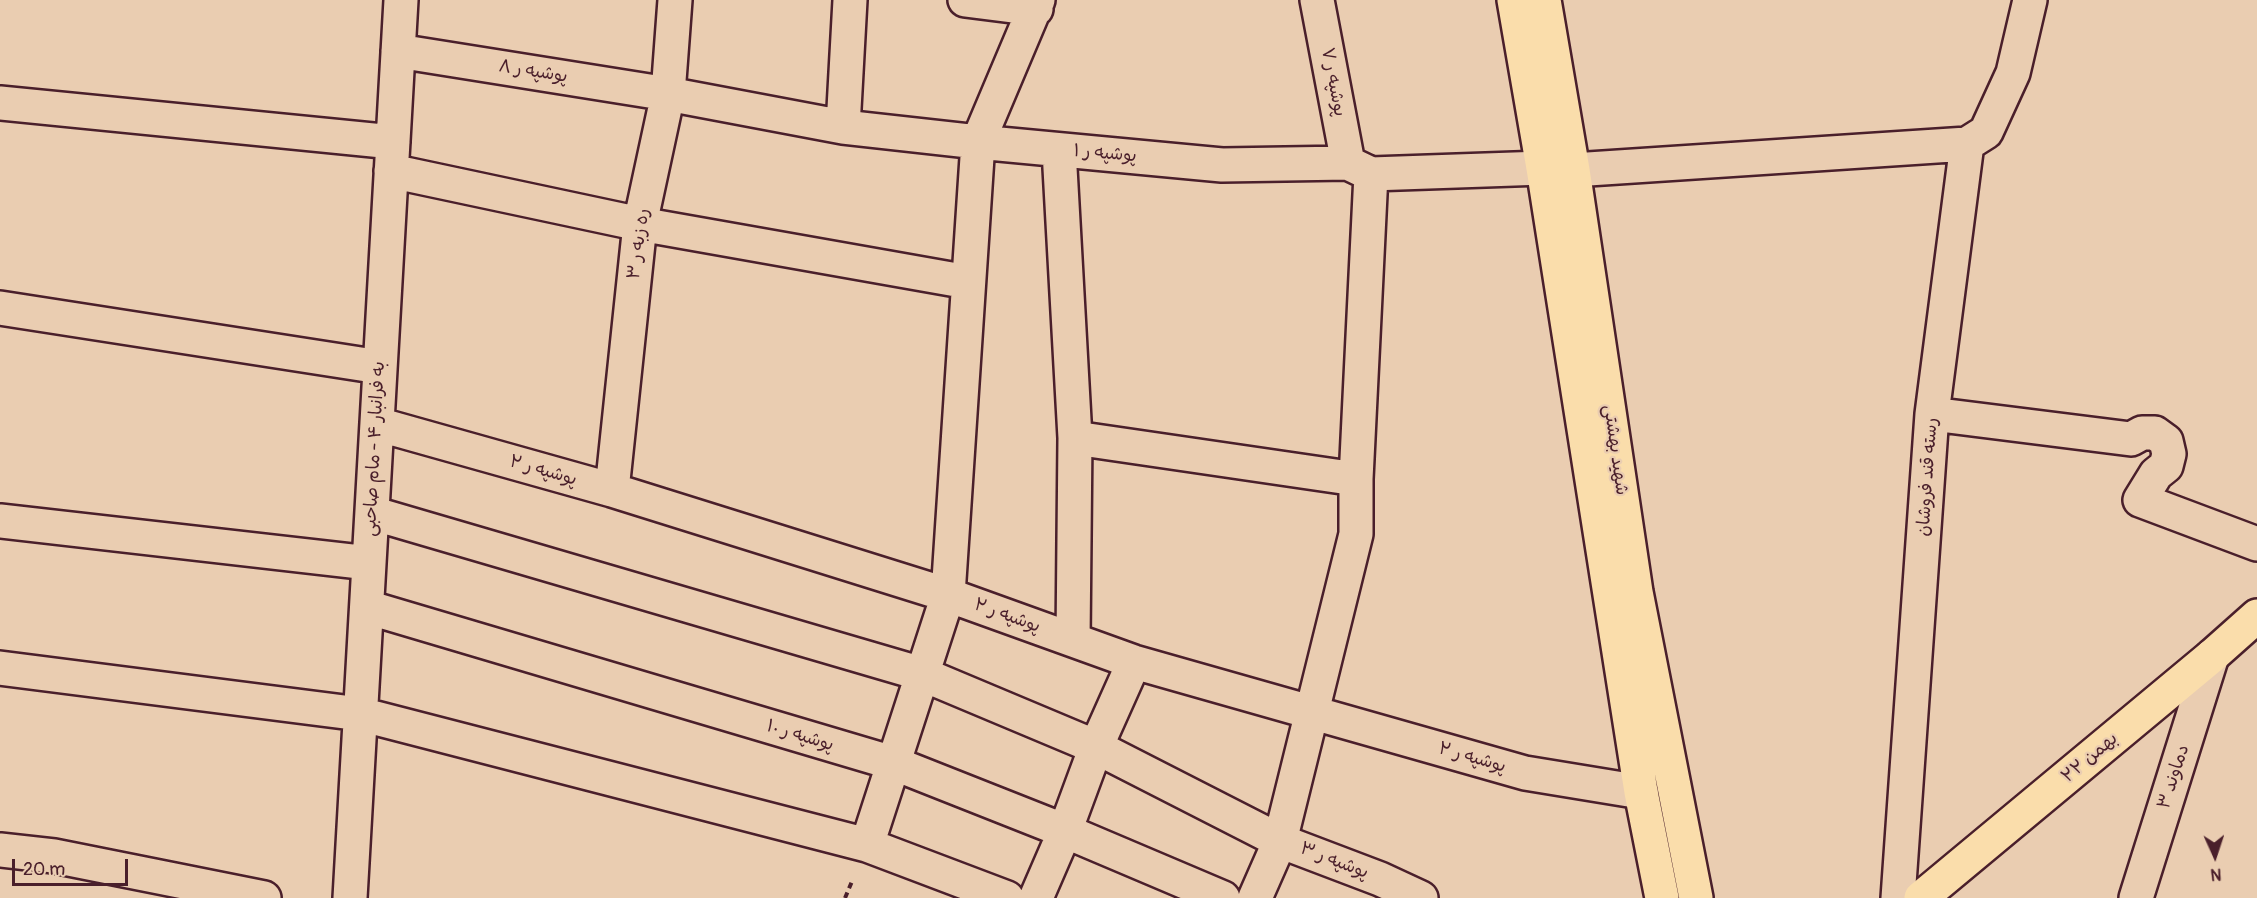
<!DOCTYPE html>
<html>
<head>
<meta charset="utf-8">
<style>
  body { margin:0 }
  #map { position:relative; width:2257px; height:898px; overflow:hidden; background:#eacdb1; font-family:Pangolin,sans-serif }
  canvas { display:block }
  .north { position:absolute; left:2185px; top:826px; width:60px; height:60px; -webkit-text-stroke:4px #eacdb1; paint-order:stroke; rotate:177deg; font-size:16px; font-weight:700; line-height:24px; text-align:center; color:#4a1f2b }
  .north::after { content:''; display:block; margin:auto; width:21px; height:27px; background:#4a1f2b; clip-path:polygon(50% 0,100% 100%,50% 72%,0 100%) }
  .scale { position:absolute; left:12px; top:859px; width:116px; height:27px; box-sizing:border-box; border:3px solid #4a1f2b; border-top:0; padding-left:8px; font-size:18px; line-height:21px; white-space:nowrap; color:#4a1f2b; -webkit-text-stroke:4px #eacdb1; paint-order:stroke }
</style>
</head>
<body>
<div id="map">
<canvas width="2257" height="898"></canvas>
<div class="north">N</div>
<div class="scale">20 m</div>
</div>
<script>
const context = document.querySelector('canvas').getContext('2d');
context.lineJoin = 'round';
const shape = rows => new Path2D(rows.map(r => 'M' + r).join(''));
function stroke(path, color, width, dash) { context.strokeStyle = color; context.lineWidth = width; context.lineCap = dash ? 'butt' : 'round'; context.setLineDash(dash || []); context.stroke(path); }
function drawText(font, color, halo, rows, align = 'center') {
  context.font = font + ' Pangolin,"Playpen Sans Arabic",sans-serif'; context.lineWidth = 4.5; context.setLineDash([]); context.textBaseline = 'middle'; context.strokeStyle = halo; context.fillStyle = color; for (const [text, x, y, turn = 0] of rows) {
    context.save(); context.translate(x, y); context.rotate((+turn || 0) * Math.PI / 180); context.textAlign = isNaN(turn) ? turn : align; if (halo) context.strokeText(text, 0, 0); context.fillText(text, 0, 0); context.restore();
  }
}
const minor = shape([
  [965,0,1036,9],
  [1317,0,1348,163],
  [398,51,668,94,843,127,978,142,1222,165,1348,163,1371,174,1543,168],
  [0,103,393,142],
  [843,127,850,0],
  [1059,150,1075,438,1073,640],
  [1573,170,1967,144],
  [391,171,640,224,968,282],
  [0,308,380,367],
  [1932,414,2131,439,2142,433,2155,433,2166,441,2169,454,2166,466,2156,474,2140,500,2257,544],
  [377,424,612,490,948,595,1134,662,1525,773,1641,792],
  [1075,438,1356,479],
  [612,490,640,224,668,94,675,0],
  [372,513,922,674,1096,747,1280,841,1380,879,1421,898],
  [0,521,369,563],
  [367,607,893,763,1065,831,1223,898],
  [0,668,360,714,867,845,1007,898],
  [867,845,948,595,978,142,1038,0],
  [0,850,54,856,264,898],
  [350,898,401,0],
  [1036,898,1065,831,1096,747,1134,662],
  [1255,898,1280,841,1356,534,1356,479,1371,174],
  [1898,898,1932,414,1967,144,1986,132,2013,73,2030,0],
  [2136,898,2212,656]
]);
const major = shape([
  [1514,0,1543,168,1641,792,1662,898],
  [1544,0,1573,170,1636,592,1696,898],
  [1921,898,2212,656,2257,616]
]);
stroke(minor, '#4a1f2b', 38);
stroke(major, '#4a1f2b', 38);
stroke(shape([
  [845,898,853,879]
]), '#4a1f2b', 4, [6, 4.5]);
stroke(minor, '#eacdb1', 33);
stroke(major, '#faddab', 33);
drawText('18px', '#4a1f2b', '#eacdb1', [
  ["پوشپە ر ۸",533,72,9],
  ["پوشپه ر ۷",1333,82,79],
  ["۱ پوشپه ر",1105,154,5],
  ["ره زبه ر ۳",639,244,-82],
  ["به فرانبار ۴ - مام صاحبی",375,449,-87],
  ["شهید بهشتی",1615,450,82],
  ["پوشپه ر ۲",543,471,16],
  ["رسته قند فروشان",1928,477,-86],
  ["پوشپه ر ۲",1007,616,20],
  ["پوشپه ر ۱۰",800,736,17],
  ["پوشپه ر ۲",1472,758,16],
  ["۲۲ بهمن",2090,758,-40],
  ["دماوند ۳",2174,777,-72],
  ["پوشپه ر ۳",1334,861,21]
]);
</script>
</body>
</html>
